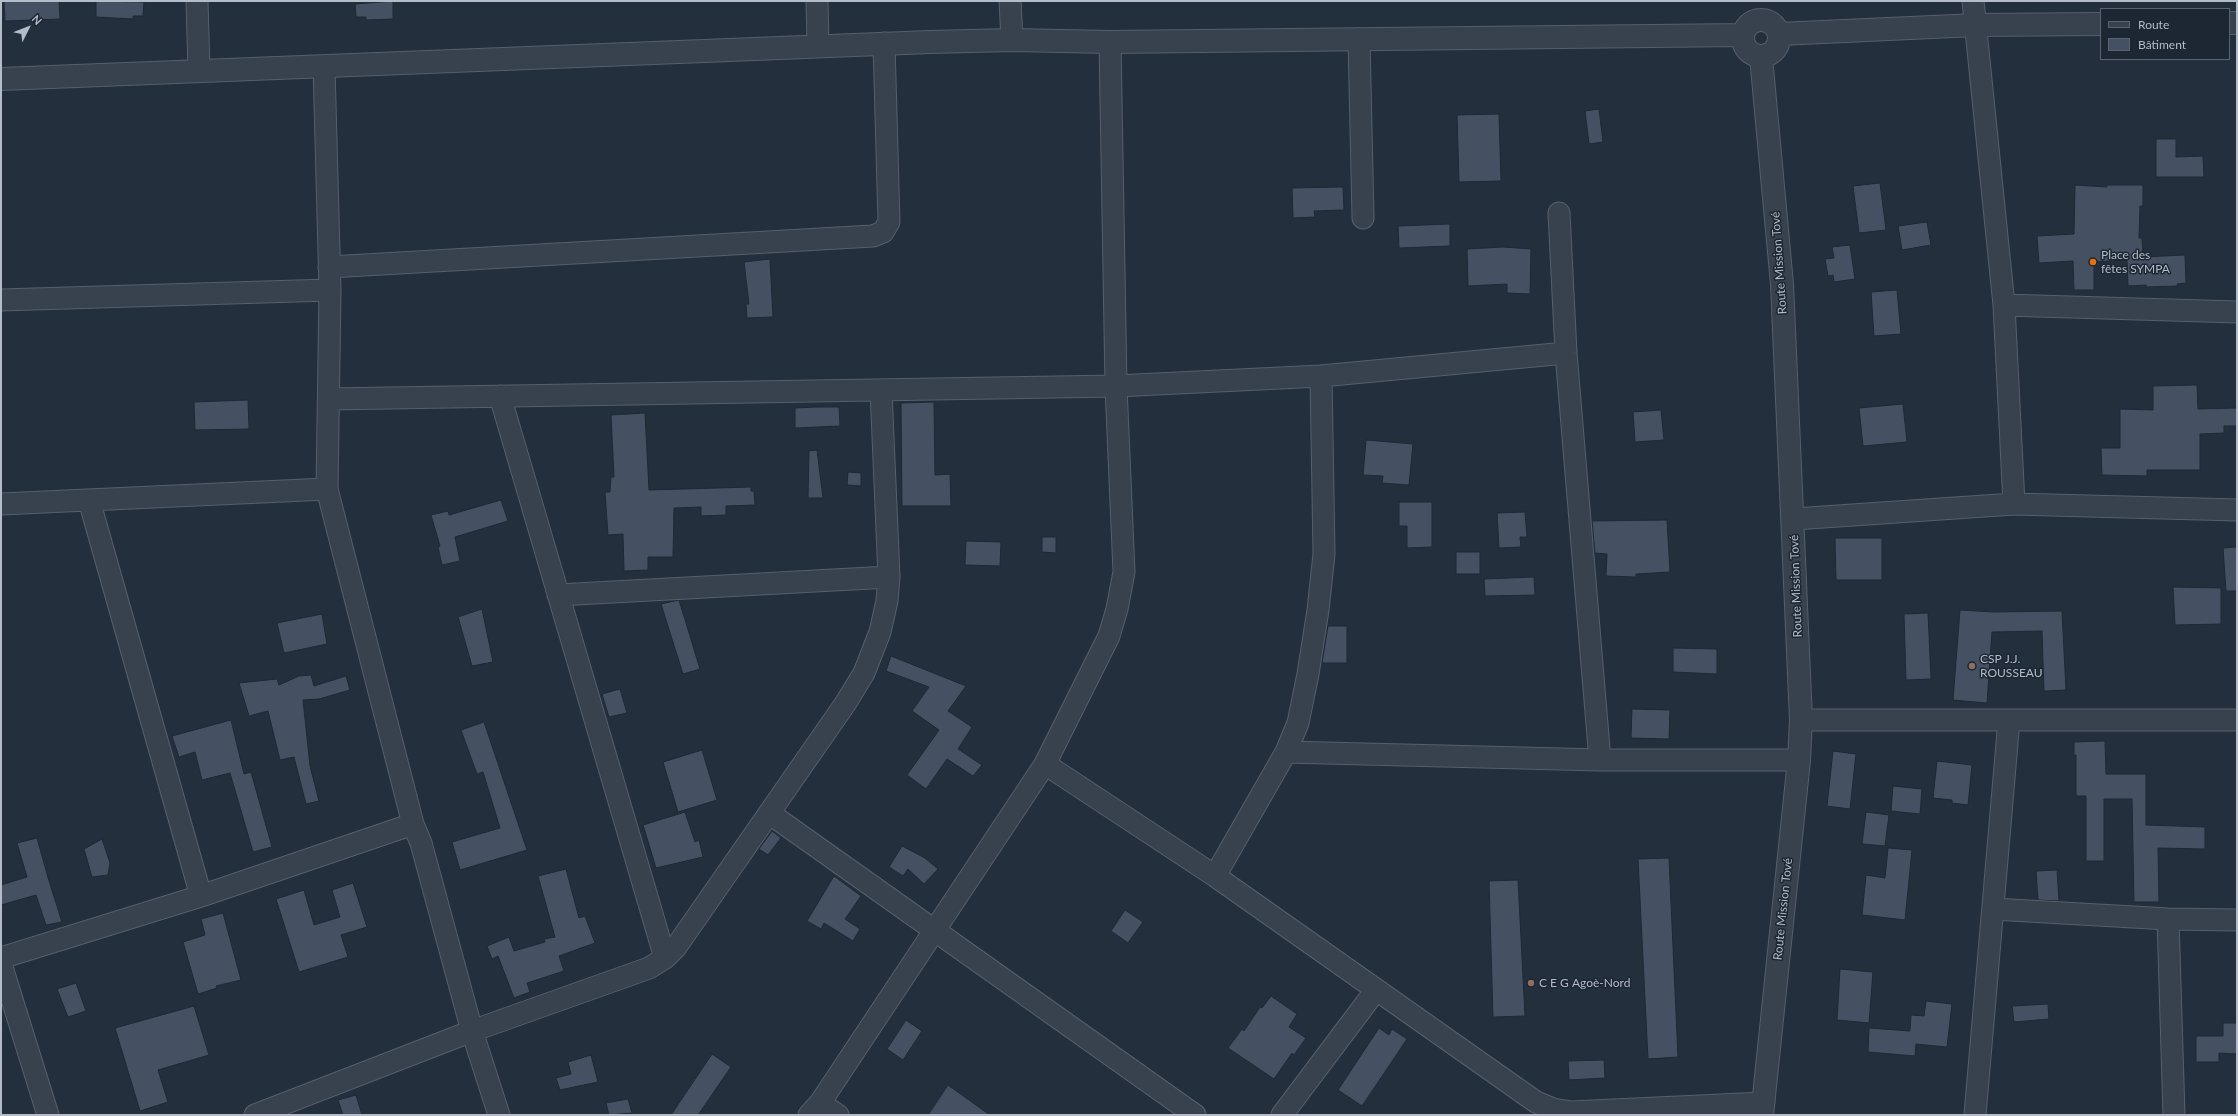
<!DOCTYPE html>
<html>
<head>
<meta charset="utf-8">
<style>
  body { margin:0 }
  #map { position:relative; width:2238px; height:1116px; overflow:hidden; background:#242f3e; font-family:Lato,sans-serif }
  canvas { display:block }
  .frame { position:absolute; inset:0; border:2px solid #b4bcc9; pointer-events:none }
  .legend { position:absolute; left:2100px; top:8px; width:130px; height:52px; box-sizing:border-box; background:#1d2633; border:1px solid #59626f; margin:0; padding:5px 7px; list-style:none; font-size:12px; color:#b4bcc9 }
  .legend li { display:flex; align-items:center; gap:8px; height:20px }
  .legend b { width:20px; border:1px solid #59626f }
  .north { position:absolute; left:8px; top:8px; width:40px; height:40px; -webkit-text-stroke:3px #1d2633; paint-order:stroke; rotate:48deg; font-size:11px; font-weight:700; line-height:16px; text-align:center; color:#b4bcc9 }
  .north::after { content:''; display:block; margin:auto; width:14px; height:18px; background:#b4bcc9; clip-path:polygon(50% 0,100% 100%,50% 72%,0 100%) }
</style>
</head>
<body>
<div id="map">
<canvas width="2238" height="1116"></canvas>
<div class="frame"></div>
<ul class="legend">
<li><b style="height:5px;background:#38414e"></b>Route</li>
<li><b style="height:11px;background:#455162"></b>Bâtiment</li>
</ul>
<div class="north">N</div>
</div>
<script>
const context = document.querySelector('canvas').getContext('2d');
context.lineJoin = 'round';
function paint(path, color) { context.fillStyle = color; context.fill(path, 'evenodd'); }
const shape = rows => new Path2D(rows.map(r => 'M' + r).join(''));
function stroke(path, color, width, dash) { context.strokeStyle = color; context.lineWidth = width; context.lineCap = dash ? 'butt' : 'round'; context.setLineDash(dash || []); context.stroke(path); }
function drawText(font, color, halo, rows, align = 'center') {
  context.font = font + ' Lato,sans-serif'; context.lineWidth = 3; context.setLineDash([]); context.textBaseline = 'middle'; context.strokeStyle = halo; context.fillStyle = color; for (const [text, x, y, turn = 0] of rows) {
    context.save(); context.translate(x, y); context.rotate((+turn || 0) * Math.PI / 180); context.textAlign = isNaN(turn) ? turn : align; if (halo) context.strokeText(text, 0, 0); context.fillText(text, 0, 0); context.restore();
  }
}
const building = shape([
  [4,1,59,1,60,19,5,21,4,1],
  [96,1,144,2,143,16,133,16,133,19,96,17,96,1],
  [393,1,393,19,366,20,366,17,356,17,355,4,393,1],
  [1599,109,1603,142,1589,144,1585,111,1599,109],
  [1499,114,1501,181,1459,182,1457,115,1499,114],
  [2156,139,2176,139,2176,157,2203,156,2204,177,2156,177,2156,139],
  [1880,183,1886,230,1859,233,1853,186,1880,183],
  [2075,185,2107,187,2107,185,2143,185,2143,206,2140,206,2139,238,2142,238,2143,257,2185,255,2186,283,2177,284,2178,286,2146,287,2146,285,2128,286,2127,260,2094,262,2094,290,2074,290,2073,261,2039,263,2037,236,2074,234,2075,185],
  [1343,187,1344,210,1314,211,1315,217,1293,218,1292,188,1343,187],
  [1927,222,1931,245,1902,250,1898,226,1927,222],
  [1450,224,1450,246,1399,248,1398,226,1450,224],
  [1850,245,1855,279,1834,282,1833,275,1828,276,1825,259,1834,258,1832,247,1850,245],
  [1503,247,1531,249,1530,294,1507,293,1507,284,1468,286,1467,249,1503,247],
  [770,259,773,317,747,318,746,304,749,304,744,262,770,259],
  [1897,290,1901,334,1874,336,1871,292,1897,290],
  [2197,385,2198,409,2237,408,2237,426,2224,426,2224,433,2200,434,2200,470,2147,470,2147,476,2102,475,2101,448,2120,448,2120,409,2153,410,2153,386,2197,385],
  [248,400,249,429,195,430,194,402,248,400],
  [934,402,935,475,950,474,951,506,902,506,901,403,934,402],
  [1903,404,1907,442,1863,446,1859,408,1903,404],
  [816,407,839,407,840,426,795,428,795,408,816,407],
  [1661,410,1664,440,1635,442,1633,412,1661,410],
  [645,413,649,490,751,487,751,491,754,491,755,505,726,506,726,515,701,516,701,507,674,508,673,557,648,557,648,570,624,571,623,534,608,535,605,492,610,492,611,477,614,477,611,415,645,413],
  [1366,440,1413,444,1409,485,1382,483,1383,476,1363,475,1366,440],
  [817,450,823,498,808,498,809,451,817,450],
  [848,472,861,473,861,486,847,485,848,472],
  [501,500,508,521,455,537,460,561,442,565,438,547,440,546,431,515,448,511,449,515,501,500],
  [1399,502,1432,502,1432,547,1407,548,1407,526,1399,526,1399,502],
  [1525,512,1527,537,1520,537,1521,547,1499,548,1497,513,1525,512],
  [1667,520,1670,572,1636,574,1636,577,1606,576,1607,554,1595,553,1592,521,1667,520],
  [1042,537,1056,537,1056,553,1042,552,1042,537],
  [1835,538,1882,538,1882,580,1836,580,1835,538],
  [966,541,1001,542,1000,566,965,565,966,541],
  [2237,547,2237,591,2226,591,2223,548,2237,547],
  [1456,552,1480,552,1480,574,1456,574,1456,552],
  [1534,577,1535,595,1485,596,1484,579,1534,577],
  [2173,587,2221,588,2221,624,2175,625,2173,587],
  [679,600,700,669,683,674,661,604,679,600],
  [482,609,493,662,472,666,458,617,482,609],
  [1960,610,1993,612,2062,611,2066,690,2044,691,2042,631,1992,632,1987,703,1953,700,1960,610],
  [1928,613,1931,679,1906,680,1904,614,1928,613],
  [322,614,327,644,284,653,277,623,322,614],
  [1328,626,1347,626,1347,663,1322,663,1328,626],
  [1673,648,1717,649,1717,674,1673,672,1673,648],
  [891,656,966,686,948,711,972,727,958,749,982,765,973,776,947,759,926,789,907,775,939,730,912,711,929,687,886,671,891,656],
  [311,675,314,686,346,676,350,690,319,699,303,700,310,766,319,801,306,804,294,757,280,760,268,711,249,716,239,683,277,679,279,685,299,676,311,675],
  [620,689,627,713,609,717,602,694,620,689],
  [1632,709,1670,710,1669,739,1631,738,1632,709],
  [231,720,244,774,251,772,272,847,253,852,230,773,202,780,195,752,179,757,172,736,231,720],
  [484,722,527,850,460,870,452,842,500,828,483,772,477,774,461,730,484,722],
  [2105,741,2106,774,2146,774,2146,825,2205,827,2205,849,2158,848,2159,902,2134,902,2132,799,2104,799,2104,861,2086,861,2086,796,2076,796,2076,755,2074,755,2074,742,2105,741],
  [702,750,717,800,678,812,663,762,702,750],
  [1833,751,1856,754,1850,809,1827,806,1833,751],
  [1937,761,1972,765,1968,805,1952,803,1952,800,1933,798,1937,761],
  [1893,786,1922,789,1920,814,1891,811,1893,786],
  [685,812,695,842,699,840,703,857,656,868,643,825,685,812],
  [1866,812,1889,815,1885,846,1862,844,1866,812],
  [772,831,781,838,768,855,759,849,772,831],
  [37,838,49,881,62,922,46,925,36,895,1,905,1,885,27,877,17,843,37,838],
  [102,839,110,863,108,875,92,877,84,849,102,839],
  [902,846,925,858,938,869,924,884,908,869,903,876,889,867,902,846],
  [1888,848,1912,850,1905,920,1862,915,1866,875,1885,878,1888,848],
  [1669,858,1678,1057,1648,1059,1638,859,1669,858],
  [566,869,579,918,585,916,595,943,559,956,564,971,527,983,530,992,514,998,498,956,492,959,487,946,509,937,514,951,545,942,544,939,555,937,538,876,566,869],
  [2057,870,2059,901,2038,900,2036,871,2057,870],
  [834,876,861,896,845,919,860,929,853,941,824,923,821,929,807,921,834,876],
  [1518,880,1525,1016,1493,1017,1489,881,1518,880],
  [353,883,367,927,341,935,348,957,299,972,276,899,304,890,314,925,340,917,332,890,353,883],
  [1125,910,1143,922,1128,943,1111,931,1125,910],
  [223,913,241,980,216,986,217,988,198,994,183,942,205,935,201,919,223,913],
  [1840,969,1873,972,1869,1023,1837,1020,1840,969],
  [76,983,86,1011,68,1017,57,989,76,983],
  [1271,996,1297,1014,1289,1027,1306,1038,1294,1055,1292,1053,1274,1079,1228,1048,1242,1029,1244,1031,1260,1007,1262,1008,1271,996],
  [1926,1001,1952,1004,1947,1047,1916,1044,1915,1056,1868,1052,1869,1028,1910,1031,1911,1015,1924,1016,1926,1001],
  [2048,1004,2049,1019,2014,1022,2012,1006,2048,1004],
  [194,1006,209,1055,158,1070,168,1102,140,1111,115,1028,194,1006],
  [906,1020,922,1031,903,1060,887,1049,906,1020],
  [2223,1023,2237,1023,2237,1054,2219,1053,2219,1062,2196,1062,2196,1036,2223,1036,2223,1023],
  [1379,1028,1389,1035,1392,1029,1407,1039,1362,1106,1338,1090,1379,1028],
  [712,1054,731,1067,698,1115,671,1115,712,1054],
  [591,1055,598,1082,560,1090,556,1078,571,1074,568,1062,591,1055],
  [1604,1060,1605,1078,1569,1080,1568,1061,1604,1060],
  [948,1085,990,1115,928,1115,948,1085],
  [356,1095,362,1115,343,1115,338,1100,356,1095],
  [628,1099,632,1113,609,1115,606,1103,628,1099]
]);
paint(building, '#455162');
stroke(building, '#1f2835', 1);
const minor = shape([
  [197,1,199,71],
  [817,1,818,46],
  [1010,1,1012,40],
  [1973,1,2004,305,2014,504],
  [1359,39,1363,218],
  [324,66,330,290,327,489,413,824,421,843,472,1031,499,1115],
  [1559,213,1566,353,1600,760],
  [329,267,873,236,883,232,889,222,884,43],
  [1,300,330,290],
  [2004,305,2237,312],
  [500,396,665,958],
  [329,399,1116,386,1321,376,1566,353],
  [89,500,201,896],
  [1,504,327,489],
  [1794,519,2014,504,2237,510],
  [558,595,889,577],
  [1801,720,2237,720],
  [1286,752,1600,760,1799,760],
  [1045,764,1215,876,1536,1102,1553,1109,1571,1112,1764,1103],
  [769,813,1195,1115],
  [1215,876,1286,752,1298,723,1308,674,1318,610,1324,554,1321,376],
  [1993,909,2168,919,2237,920],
  [2168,919,2174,1115],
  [1,958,201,896,413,824],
  [1,964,48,1115],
  [820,1103,838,1115],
  [255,1115,472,1031,649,968,665,958,676,947,845,704,864,673,880,632,887,601,889,577,881,390],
  [809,1115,820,1103,1045,764,1109,636,1117,609,1124,572,1116,386,1110,42],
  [1282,1115,1376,990],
  [1975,1115,2009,720]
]);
const tertiary = shape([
  '1743 38a18 18 0 1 1 36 0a18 18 0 1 1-36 0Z',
  [2229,23,2237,23],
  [1779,34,1976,25,2101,24],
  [1761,57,1782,284,1801,720,1799,760,1762,1115],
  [1,79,930,42,1012,40,1110,42,1742,35]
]);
stroke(minor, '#565f6c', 23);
stroke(tertiary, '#565f6c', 24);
stroke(minor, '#38414e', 21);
stroke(tertiary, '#38414e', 22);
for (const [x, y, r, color] of [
  [2093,262,4,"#e8710a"],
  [1972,666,4,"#8d6e63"],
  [1531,983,4,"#8d6e63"]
]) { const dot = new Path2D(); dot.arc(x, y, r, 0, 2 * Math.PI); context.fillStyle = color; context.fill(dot); stroke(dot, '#1d2633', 1.5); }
drawText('12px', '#b4bcc9', '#1d2633', [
  ["Place des",2101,255],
  ["fêtes SYMPA",2101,269],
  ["CSP J.J.",1980,659],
  ["ROUSSEAU",1980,673],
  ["C E G Agoè-Nord",1539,983]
], 'left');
drawText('12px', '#b4bcc9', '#1d2633', [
  ["Route Mission Tové",1779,263,-94],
  ["Route Mission Tové",1796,586,-92],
  ["Route Mission Tové",1783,909,-84]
]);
</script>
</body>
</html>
